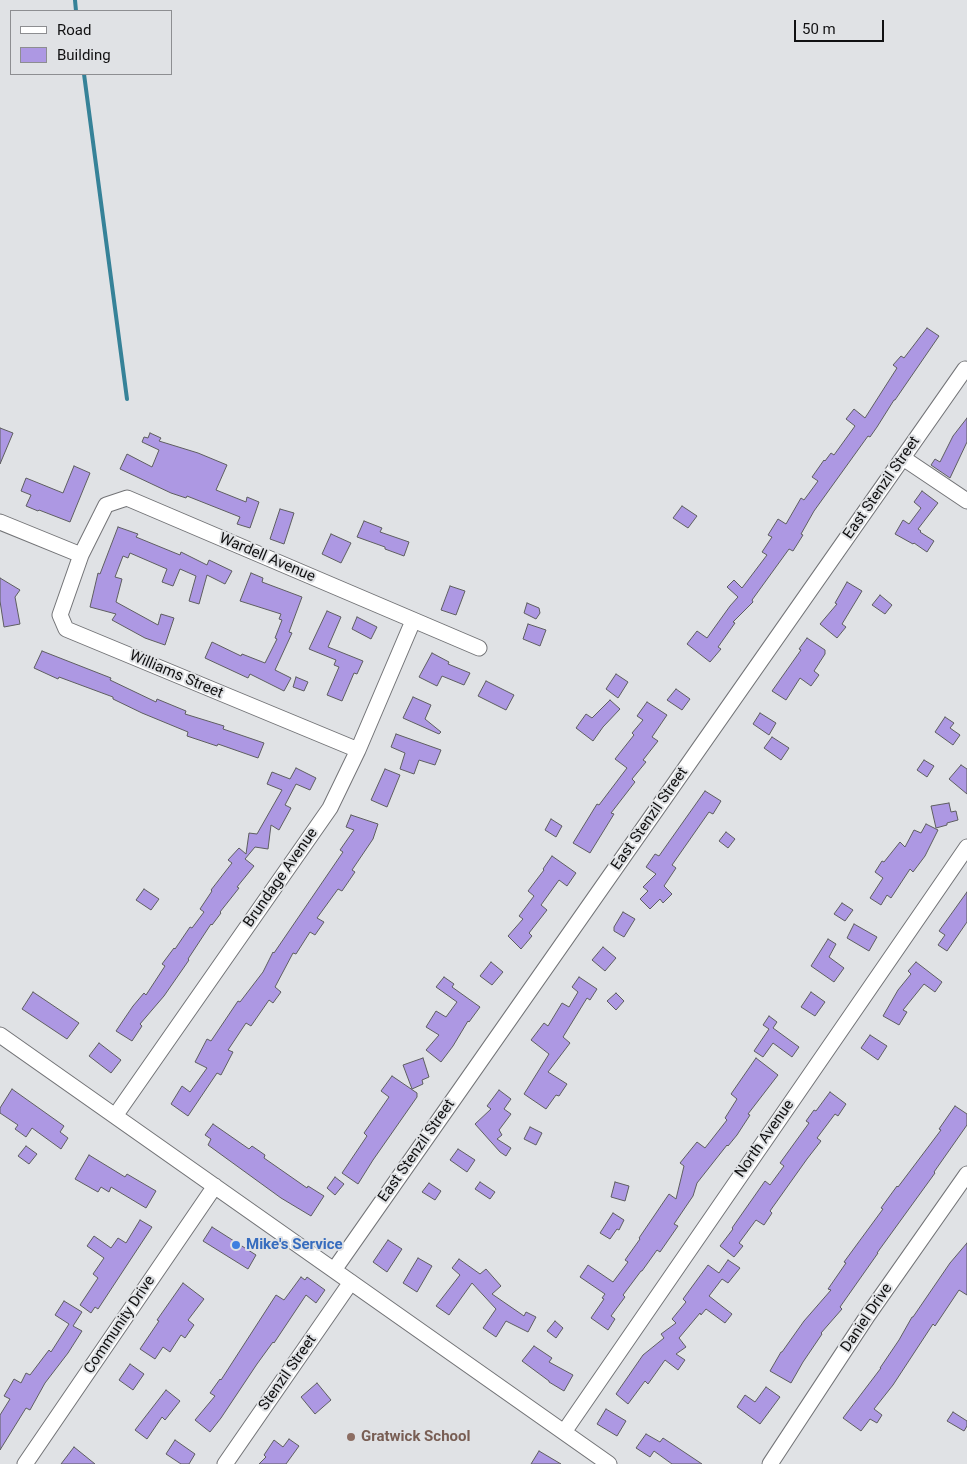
<!DOCTYPE html>
<html>
<head>
<meta charset="utf-8">
<style>
  body { margin:0 }
  #map { position:relative; width:967px; height:1464px; overflow:hidden; background:#e0e2e5; font-family:Roboto,sans-serif }
  canvas { display:block }
  .legend { position:absolute; left:10px; top:10px; width:162px; height:65px; box-sizing:border-box; background:#e0e2e5; border:1px solid #8d8e91; margin:0; padding:6px 9px; list-style:none; font-size:15px; color:#111112 }
  .legend li { display:flex; align-items:center; gap:10px; height:25px }
  .legend b { width:25px; border:1px solid #8d8e91 }
  .scale { position:absolute; left:794px; top:20px; width:90px; height:22px; box-sizing:border-box; border:2px solid #111112; border-top:0; padding-left:6px; font-size:15px; line-height:18px; white-space:nowrap; color:#111112; -webkit-text-stroke:4px #e0e2e5; paint-order:stroke }
</style>
</head>
<body>
<div id="map">
<canvas width="967" height="1464"></canvas>
<ul class="legend">
<li><b style="height:6px;background:#fff"></b>Road</li>
<li><b style="height:14px;background:#ad98e3"></b>Building</li>
</ul>
<div class="scale">50 m</div>
</div>
<script>
const context = document.querySelector('canvas').getContext('2d');
context.lineJoin = 'round';
const shape = rows => new Path2D(rows.map(r => 'M' + r).join(''));
function stroke(path, color, width, dash) { context.strokeStyle = color; context.lineWidth = width; context.lineCap = dash ? 'butt' : 'round'; context.setLineDash(dash || []); context.stroke(path); }
function paint(path, color) { context.fillStyle = color; context.fill(path, 'evenodd'); }
function drawText(font, color, halo, rows, align = 'center') {
  context.font = font + ' Roboto,sans-serif'; context.lineWidth = 4; context.setLineDash([]); context.textBaseline = 'middle'; context.strokeStyle = halo; context.fillStyle = color; for (const [text, x, y, turn = 0] of rows) {
    context.save(); context.translate(x, y); context.rotate((+turn || 0) * Math.PI / 180); context.textAlign = isNaN(turn) ? turn : align; if (halo) context.strokeText(text, 0, 0); context.fillText(text, 0, 0); context.restore();
  }
}
stroke(shape([
  [75,0,76,11],
  [84,74,127,399]
]), '#368298', 4);
const building = shape([
  [927,328,939,336,895,400,894,400,877,427,870,437,868,436,814,511,801,534,803,535,793,551,789,549,752,600,753,602,733,622,735,623,718,647,721,649,710,662,687,644,697,631,707,638,730,606,738,597,727,587,734,580,742,588,767,555,762,552,772,537,768,535,778,519,786,524,801,498,804,500,818,481,812,477,824,460,825,461,831,453,834,455,855,426,846,419,854,409,865,418,897,368,893,365,901,356,904,358,927,328],
  [967,418,967,442,950,478,931,465,935,459,940,462,953,436,967,418],
  [0,428,13,433,0,464,0,428],
  [150,433,161,438,159,441,198,453,227,465,216,490,246,502,247,497,259,502,250,528,237,524,240,517,187,496,186,498,171,493,120,469,127,454,152,467,159,450,142,442,144,437,148,438,150,433],
  [74,466,90,473,70,522,39,510,38,511,26,506,31,495,21,491,26,478,63,493,74,466],
  [922,491,938,503,918,529,921,531,920,532,934,541,927,552,914,543,913,544,895,534,903,520,909,524,921,508,914,502,922,491],
  [682,506,697,516,688,528,673,518,682,506],
  [280,509,294,513,284,544,270,539,280,509],
  [364,521,382,528,380,532,409,542,404,556,385,549,385,547,357,537,364,521],
  [118,527,138,534,136,537,180,555,181,552,207,565,209,560,232,571,225,584,207,575,199,604,189,601,196,576,180,569,173,586,162,582,167,569,130,553,128,558,123,556,115,577,122,579,116,602,158,625,161,614,174,618,165,645,145,638,112,620,116,614,90,607,98,573,100,574,118,527],
  [331,534,351,543,341,563,322,554,331,534],
  [251,573,263,578,262,582,302,597,289,632,292,633,275,670,291,678,284,691,250,674,248,678,205,658,212,642,241,656,242,654,265,663,277,639,275,638,282,620,279,619,281,614,240,601,251,573],
  [0,578,20,590,15,597,20,624,4,627,0,601,0,578],
  [847,582,862,591,842,624,846,627,837,638,820,624,837,604,835,603,847,582],
  [450,586,465,591,456,615,441,610,450,586],
  [880,595,892,605,885,614,872,605,880,595],
  [527,603,539,608,540,613,536,619,524,613,527,603],
  [327,611,341,617,328,647,363,661,357,674,354,673,342,701,327,695,339,667,334,665,336,660,309,649,327,611],
  [357,617,377,627,371,639,352,629,357,617],
  [528,624,546,630,540,646,523,639,528,624],
  [807,638,825,650,825,654,814,671,819,675,811,686,800,678,786,700,772,691,801,650,799,649,807,638],
  [42,651,111,678,110,680,156,702,157,699,186,711,185,714,224,726,223,729,264,743,258,758,218,744,217,746,187,736,188,732,142,713,113,699,113,697,59,677,58,679,34,668,42,651],
  [432,653,449,662,448,664,470,673,464,685,442,676,437,686,419,677,432,653],
  [616,674,628,682,618,698,606,689,616,674],
  [296,677,308,682,304,691,293,687,296,677],
  [486,681,514,695,506,710,478,696,486,681],
  [676,689,690,699,682,710,667,700,676,689],
  [413,697,431,705,425,719,441,732,439,734,403,718,413,697],
  [610,700,620,709,603,727,593,741,576,728,586,714,592,718,610,700],
  [647,702,667,715,652,737,658,741,643,760,646,762,632,779,635,782,611,813,614,814,590,853,573,843,597,804,599,805,627,768,615,759,634,735,632,733,643,720,637,716,647,702],
  [760,713,776,723,769,735,753,724,760,713],
  [945,717,954,723,950,728,960,735,953,745,935,732,945,717],
  [396,734,441,750,435,765,419,760,414,774,400,769,405,753,391,747,396,734],
  [772,737,789,748,781,760,764,748,772,737],
  [924,760,934,766,927,777,917,770,924,760],
  [961,765,967,769,967,794,949,779,961,765],
  [296,768,316,778,310,790,296,784,285,805,291,808,279,830,271,825,268,849,255,847,245,859,254,866,237,887,239,888,220,912,221,913,212,925,211,924,188,959,189,960,164,996,140,1024,142,1026,132,1041,116,1031,133,1006,144,993,146,995,165,966,162,964,174,948,175,949,190,927,192,928,204,912,200,909,212,891,211,890,232,863,228,860,239,848,246,854,249,833,257,834,282,790,267,784,272,772,290,779,296,768],
  [385,769,400,775,387,807,371,800,385,769],
  [705,791,721,801,713,814,709,812,672,865,676,868,664,886,672,894,663,903,660,899,650,909,640,899,648,891,643,887,656,874,646,867,655,854,659,856,705,791],
  [949,803,951,812,956,811,958,820,947,823,947,825,936,828,931,806,949,803],
  [351,815,378,824,373,839,352,870,355,872,342,891,338,889,317,918,324,922,315,935,310,932,296,954,293,953,275,987,281,992,273,1003,269,1000,251,1026,246,1023,228,1050,233,1052,221,1075,217,1073,188,1116,171,1104,182,1086,190,1092,207,1068,195,1062,207,1039,211,1041,238,1001,240,1002,263,972,273,952,274,953,343,852,340,850,354,830,346,827,351,815],
  [551,819,562,826,556,837,545,830,551,819],
  [926,824,938,830,925,856,913,872,910,869,891,898,887,895,881,905,870,898,883,878,875,872,882,861,884,862,900,842,905,847,914,830,921,833,926,824],
  [726,832,735,839,728,848,719,841,726,832],
  [552,856,576,873,567,886,559,880,541,905,547,910,529,933,532,936,521,949,508,936,523,919,519,916,534,896,528,891,544,870,543,869,552,856],
  [144,889,159,899,151,910,136,900,144,889],
  [967,892,967,922,947,951,938,945,945,935,939,931,967,892],
  [842,903,853,910,845,921,834,914,842,903],
  [623,912,635,919,624,937,614,931,614,927,623,912],
  [854,924,877,937,869,951,847,938,854,924],
  [828,939,836,944,829,957,844,968,834,982,811,966,828,939],
  [603,947,616,958,605,971,592,960,603,947],
  [491,962,503,972,492,985,480,976,491,962],
  [916,962,942,982,935,992,924,984,903,1010,907,1012,899,1025,883,1016,898,990,911,974,908,971,916,962],
  [444,977,454,984,452,987,480,1007,469,1022,468,1021,453,1046,441,1062,426,1050,439,1035,426,1027,436,1011,446,1017,457,1002,436,987,444,977],
  [579,977,597,989,590,1000,587,998,563,1037,570,1043,548,1072,567,1084,559,1096,556,1095,546,1109,524,1094,549,1054,531,1040,544,1023,548,1026,562,1003,569,1007,578,992,572,987,579,977],
  [33,992,79,1023,67,1039,22,1009,33,992],
  [811,992,825,1002,815,1016,801,1007,811,992],
  [616,993,624,1001,616,1010,607,1001,616,993],
  [769,1016,777,1022,773,1028,799,1047,792,1057,773,1043,763,1057,754,1051,769,1029,763,1025,769,1016],
  [870,1035,887,1046,878,1060,861,1048,870,1035],
  [99,1043,121,1060,111,1073,89,1056,99,1043],
  [423,1058,429,1077,422,1080,423,1084,412,1089,403,1065,423,1058],
  [756,1058,778,1075,748,1114,750,1115,737,1135,728,1146,727,1145,697,1183,693,1196,674,1224,678,1226,660,1252,657,1250,642,1271,641,1271,623,1295,625,1297,611,1316,615,1319,608,1330,591,1318,604,1299,602,1298,605,1294,580,1277,588,1265,613,1282,628,1262,625,1260,640,1239,639,1238,669,1194,676,1199,684,1166,680,1163,697,1142,705,1148,727,1120,725,1118,737,1099,731,1094,756,1058],
  [392,1076,417,1093,417,1097,373,1160,358,1184,342,1173,367,1136,364,1133,389,1097,381,1091,392,1076],
  [12,1089,64,1126,60,1132,68,1138,61,1149,32,1128,26,1137,15,1129,18,1125,0,1113,0,1108,12,1089],
  [499,1090,511,1099,504,1109,511,1114,499,1130,502,1135,497,1139,511,1148,506,1156,500,1152,475,1124,491,1109,487,1106,499,1090],
  [830,1092,846,1104,838,1116,835,1114,817,1138,821,1141,807,1159,770,1211,772,1213,764,1225,756,1220,739,1243,743,1246,734,1257,720,1246,733,1229,732,1228,765,1181,770,1185,784,1166,780,1163,809,1123,806,1121,814,1110,816,1111,830,1092],
  [955,1106,967,1114,967,1125,934,1172,935,1173,877,1253,878,1253,840,1307,842,1309,821,1333,822,1334,803,1362,791,1383,770,1371,781,1352,782,1352,804,1321,831,1290,828,1289,846,1263,844,1262,883,1209,881,1208,897,1186,898,1187,941,1130,939,1129,955,1106],
  [213,1124,249,1149,252,1146,265,1155,264,1158,307,1188,308,1186,324,1196,311,1216,281,1198,208,1145,211,1139,205,1135,213,1124],
  [530,1127,542,1133,536,1145,524,1139,530,1127],
  [26,1146,37,1154,29,1164,18,1156,26,1146],
  [458,1149,475,1160,467,1172,450,1160,458,1149],
  [89,1155,125,1177,127,1174,156,1191,146,1208,111,1187,109,1192,101,1187,98,1192,75,1179,89,1155],
  [335,1177,344,1184,335,1195,327,1188,335,1177],
  [480,1182,495,1192,490,1199,475,1189,480,1182],
  [615,1182,629,1186,625,1201,611,1197,615,1182],
  [429,1183,441,1191,435,1200,422,1192,429,1183],
  [613,1213,624,1220,619,1230,617,1229,610,1239,600,1233,613,1213],
  [140,1220,152,1227,98,1309,95,1307,91,1313,80,1305,98,1278,93,1274,104,1258,87,1246,94,1236,111,1248,118,1238,126,1243,140,1220],
  [212,1227,256,1255,248,1269,203,1241,212,1227],
  [388,1240,402,1249,387,1272,373,1262,388,1240],
  [967,1243,967,1295,959,1290,935,1326,933,1324,893,1385,874,1409,882,1415,877,1423,870,1419,861,1431,843,1418,881,1368,880,1368,899,1340,912,1317,913,1317,950,1263,967,1243],
  [418,1258,432,1266,417,1292,403,1283,418,1258],
  [459,1259,480,1274,486,1269,501,1286,492,1294,524,1316,526,1312,536,1317,528,1332,506,1321,496,1337,483,1328,496,1309,472,1283,449,1315,436,1306,460,1275,452,1268,459,1259],
  [728,1260,740,1268,728,1283,722,1279,709,1296,732,1314,725,1323,706,1309,701,1315,700,1313,679,1338,686,1347,676,1354,685,1360,678,1370,665,1360,648,1384,645,1381,628,1404,616,1394,643,1355,664,1338,661,1334,676,1323,672,1319,686,1302,683,1299,708,1265,719,1273,728,1260],
  [301,1277,305,1280,307,1277,325,1290,316,1303,306,1295,274,1343,273,1342,257,1364,221,1418,210,1432,195,1420,215,1396,210,1393,220,1379,221,1380,276,1295,284,1300,301,1277],
  [183,1283,204,1299,188,1320,194,1325,185,1338,181,1335,170,1352,163,1347,155,1359,140,1349,159,1321,157,1320,183,1283],
  [64,1301,82,1312,73,1326,82,1331,68,1353,45,1383,30,1410,26,1408,0,1450,0,1415,10,1399,4,1396,14,1379,21,1383,26,1373,30,1375,49,1350,51,1352,69,1324,55,1315,64,1301],
  [555,1321,563,1328,556,1338,547,1331,555,1321],
  [534,1346,552,1358,549,1362,573,1375,564,1391,549,1382,549,1381,522,1361,534,1346],
  [130,1364,144,1374,133,1390,119,1380,130,1364],
  [317,1383,331,1400,315,1414,301,1397,317,1383],
  [766,1387,780,1397,760,1424,737,1407,745,1395,755,1402,766,1387],
  [166,1390,180,1401,165,1420,162,1417,147,1439,135,1430,166,1390],
  [606,1409,626,1421,617,1436,597,1424,606,1409],
  [953,1412,967,1421,967,1426,964,1431,947,1421,953,1412],
  [646,1434,660,1442,663,1438,702,1464,672,1464,654,1451,650,1457,636,1448,646,1434],
  [289,1439,299,1446,286,1464,259,1464,266,1457,264,1455,274,1440,283,1447,289,1439],
  [175,1440,195,1454,189,1464,181,1464,166,1454,175,1440],
  [74,1447,95,1464,61,1464,74,1447],
  [539,1451,561,1464,531,1464,539,1451]
]);
paint(building, '#ad98e3');
stroke(building, '#5e5e60', 1);
const minor = shape([
  [903,458,967,501],
  [0,522,81,555],
  [358,750,66,629,60,615,81,555,106,505,127,498,479,648],
  [0,1035,609,1464],
  [115,1116,330,808,358,750,413,621],
  [334,1270,965,369],
  [564,1432,967,847],
  [25,1464,215,1186],
  [225,1464,351,1282],
  [770,1464,868,1315,967,1174]
]);
stroke(minor, '#737477', 17);
stroke(minor, '#fff', 15);
for (const [x, y, r, color] of [
  [236,1245,5,"#3f7fe0"],
  [351,1437,5,"#8d6e63"]
]) { const dot = new Path2D(); dot.arc(x, y, r, 0, 2 * Math.PI); context.fillStyle = color; context.fill(dot); stroke(dot, '#e0e2e5', 2); }
drawText('15px', '#111112', '#e0e2e5', [
  ["East Stenzil Street",882,488,-55],
  ["Wardell Avenue",267,558,23],
  ["Williams Street",176,675,23],
  ["East Stenzil Street",650,819,-55],
  ["Brundage Avenue",281,878,-55],
  ["North Avenue",765,1139,-55],
  ["East Stenzil Street",417,1151,-55],
  ["Daniel Drive",867,1318,-56],
  ["Community Drive",120,1325,-56],
  ["Stenzil Street",288,1373,-55]
]);
drawText('bold 15px', '#366cbe', '#e0e2e5', [
  ["Mike's Service",246,1245]
], 'left');
drawText('bold 15px', '#785e54', '#e0e2e5', [
  ["Gratwick School",361,1437]
], 'left');
</script>
</body>
</html>
